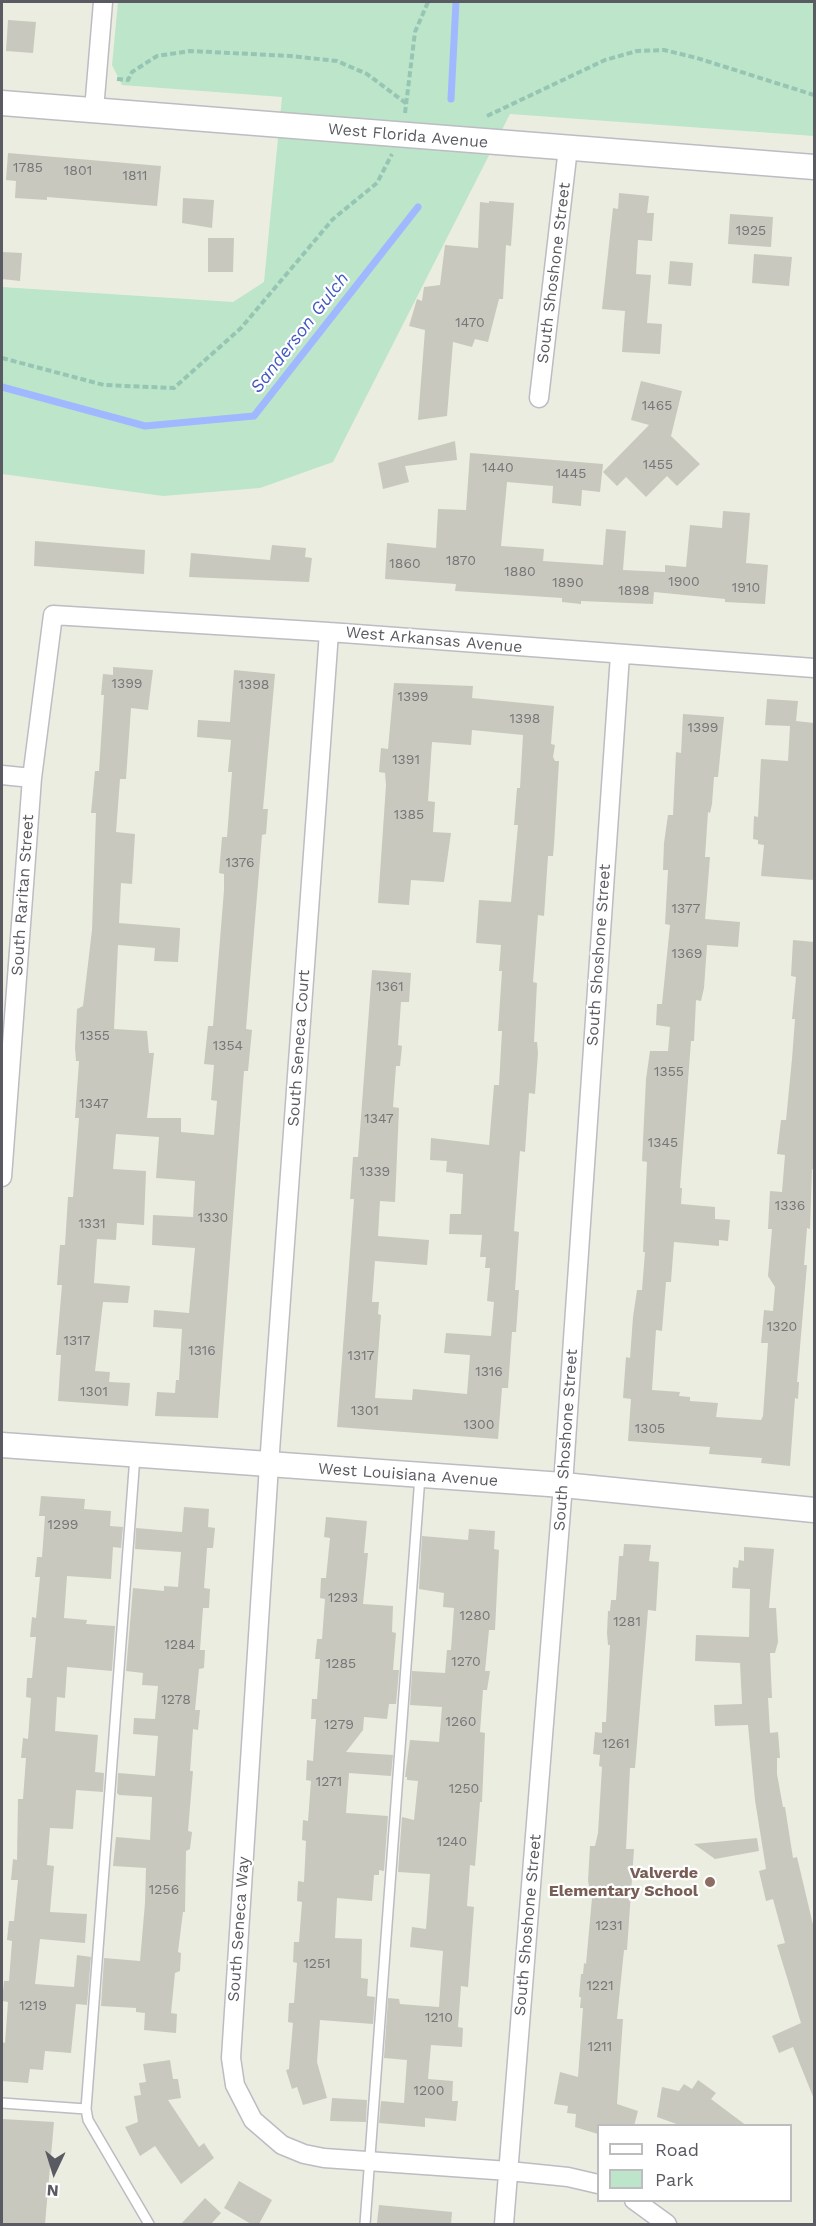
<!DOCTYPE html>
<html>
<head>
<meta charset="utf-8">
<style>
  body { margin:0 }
  #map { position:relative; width:816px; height:2226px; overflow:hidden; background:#ecede1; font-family:"Work Sans",sans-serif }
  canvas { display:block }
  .frame { position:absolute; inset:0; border:3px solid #5a5b62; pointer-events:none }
  .legend { position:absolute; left:597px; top:2124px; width:195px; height:78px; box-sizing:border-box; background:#fff; border:2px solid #bdbdc0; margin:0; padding:8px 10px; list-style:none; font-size:18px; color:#5a5b62 }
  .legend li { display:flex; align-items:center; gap:12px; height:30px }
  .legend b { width:30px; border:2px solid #bdbdc0 }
  .north { position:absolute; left:24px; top:2142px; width:60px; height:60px; -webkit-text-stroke:4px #fff; paint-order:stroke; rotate:184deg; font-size:16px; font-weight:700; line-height:24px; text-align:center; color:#5a5b62 }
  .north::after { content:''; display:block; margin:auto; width:21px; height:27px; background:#5a5b62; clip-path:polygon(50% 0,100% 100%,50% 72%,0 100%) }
</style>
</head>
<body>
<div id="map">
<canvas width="816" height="2226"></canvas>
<div class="frame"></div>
<ul class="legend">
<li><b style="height:8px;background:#fff"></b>Road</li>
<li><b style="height:16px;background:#bde5ca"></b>Park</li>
</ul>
<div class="north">N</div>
</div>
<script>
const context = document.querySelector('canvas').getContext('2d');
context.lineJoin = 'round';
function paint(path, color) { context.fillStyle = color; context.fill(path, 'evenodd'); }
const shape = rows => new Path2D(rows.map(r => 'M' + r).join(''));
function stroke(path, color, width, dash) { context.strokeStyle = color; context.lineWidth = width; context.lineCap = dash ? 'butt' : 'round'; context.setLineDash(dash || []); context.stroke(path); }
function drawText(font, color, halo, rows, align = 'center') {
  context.font = font + ' "Work Sans",sans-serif'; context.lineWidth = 4.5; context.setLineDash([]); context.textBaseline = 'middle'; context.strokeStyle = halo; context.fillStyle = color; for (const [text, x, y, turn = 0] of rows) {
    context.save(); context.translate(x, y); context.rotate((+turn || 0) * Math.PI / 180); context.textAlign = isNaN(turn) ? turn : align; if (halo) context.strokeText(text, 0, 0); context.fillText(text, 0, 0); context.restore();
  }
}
paint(shape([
  [118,2,814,2,814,136,510,114,333,462,260,488,163,496,2,474,2,287,233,302,264,282,282,97,122,85,112,65]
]), '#bde5ca');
stroke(shape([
  [451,99,456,2],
  [2,387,145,426,254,416,418,207]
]), '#9fb8ff', 7);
paint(shape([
  [8,20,36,22,33,53,6,51],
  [8,153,161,166,157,206,47,197,47,200,15,198,16,181,6,180],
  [619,193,649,196,647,213,654,213,652,241,638,240,636,274,651,275,647,323,662,324,660,354,622,352,625,311,602,309,613,208,618,209],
  [183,198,214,200,212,228,182,223],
  [489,201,514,203,511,246,506,245,503,299,499,299,488,342,475,339,472,347,453,342,447,416,418,420,425,330,409,326,417,299,422,301,424,287,440,285,445,245,478,248,480,202,489,203],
  [730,214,773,217,771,247,728,244],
  [208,238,234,238,233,272,208,272],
  [2,252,22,253,20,281,2,279],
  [754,254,792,257,789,286,752,283],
  [670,261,693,263,691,286,668,284],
  [641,381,682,391,671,436,700,464,677,486,667,476,646,497,626,477,617,486,603,472,649,425,631,420],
  [455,441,457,460,405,466,409,482,383,489,378,463],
  [470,453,603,464,600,492,582,490,581,506,552,503,553,486,507,482,501,546,544,549,543,561,603,565,606,529,626,531,623,570,665,572,665,565,686,567,690,525,722,528,723,511,750,513,746,563,768,565,765,604,725,602,725,599,654,592,653,604,581,601,581,604,562,602,562,598,455,591,456,584,385,579,387,543,436,548,438,509,466,510],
  [35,541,145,550,144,574,34,566],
  [272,545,306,548,305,557,312,558,309,582,189,577,191,553,270,560],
  [113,667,153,670,148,710,131,708,126,779,120,779,116,832,135,834,132,884,121,883,119,923,180,928,180,933,178,962,154,961,155,948,118,945,114,1029,147,1031,149,1053,154,1053,147,1118,181,1118,181,1132,214,1135,217,1101,211,1100,214,1065,204,1064,208,1026,213,1026,224,890,224,874,219,873,222,837,227,837,232,772,228,772,231,740,197,737,198,720,230,722,234,670,275,674,263,809,268,809,266,834,262,835,246,1029,252,1030,248,1071,244,1071,218,1418,155,1416,157,1392,175,1393,176,1380,179,1380,182,1329,153,1327,154,1310,189,1313,195,1248,152,1245,153,1215,193,1217,195,1181,156,1178,159,1137,116,1134,113,1169,146,1171,144,1225,117,1223,116,1240,97,1239,94,1283,130,1286,128,1303,103,1302,95,1371,110,1372,109,1382,130,1383,128,1406,58,1401,61,1355,56,1355,62,1285,57,1285,60,1245,65,1245,68,1197,73,1197,79,1118,75,1118,79,1061,76,1061,75,1048,77,1009,83,1006,92,930,96,813,91,813,95,771,99,771,104,695,101,695,103,674,113,675],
  [394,683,473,686,472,698,554,706,551,744,555,745,553,757,555,761,559,761,554,845,553,856,548,856,544,916,538,915,533,982,537,983,534,1042,537,1042,538,1053,535,1094,529,1093,525,1152,520,1151,514,1231,519,1232,515,1290,519,1290,516,1332,512,1332,508,1388,502,1388,498,1439,337,1427,354,1199,350,1199,353,1157,358,1157,372,970,411,973,409,1002,401,1002,398,1045,402,1046,400,1066,396,1066,393,1107,399,1108,395,1202,380,1201,378,1236,429,1240,427,1265,375,1261,372,1302,379,1302,378,1314,381,1315,375,1398,412,1400,413,1389,467,1394,470,1355,444,1353,446,1333,491,1336,494,1302,487,1301,490,1268,485,1268,486,1257,480,1257,482,1235,449,1234,450,1214,461,1214,463,1174,446,1172,447,1161,430,1160,431,1138,489,1145,494,1085,499,1085,502,1031,498,1031,502,971,499,971,501,945,476,943,479,900,511,902,518,825,514,825,517,788,520,788,523,735,472,730,471,745,432,742,428,801,435,802,433,832,451,833,444,882,411,880,409,905,378,903,386,785,385,773,379,772,381,748,388,749],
  [767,699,798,701,796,721,814,723,814,880,761,876,764,845,758,844,758,840,753,839,754,816,758,817,761,759,788,761,790,726,765,725],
  [683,714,724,717,718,777,714,777,712,804,710,813,708,812,705,857,710,857,705,919,740,922,738,947,707,945,704,988,701,1001,696,1000,694,1041,691,1041,680,1188,682,1188,681,1204,715,1207,715,1219,730,1220,728,1241,719,1240,719,1246,674,1242,671,1282,666,1282,662,1331,656,1330,652,1390,680,1392,679,1396,690,1397,690,1401,718,1403,716,1417,761,1420,763,1416,768,1343,761,1343,764,1310,773,1311,775,1287,768,1276,772,1229,768,1229,770,1191,782,1192,785,1155,777,1154,781,1120,786,1120,792,1059,795,1019,792,1019,796,977,791,976,793,940,814,942,814,1170,812,1169,810,1229,807,1228,804,1265,807,1265,797,1382,799,1382,798,1399,795,1398,790,1466,761,1463,762,1458,709,1454,710,1447,628,1441,631,1399,623,1398,626,1357,630,1358,633,1317,637,1290,642,1290,645,1252,643,1252,647,1162,642,1161,646,1079,650,1051,668,1051,670,1027,656,1025,657,1004,662,1004,670,925,665,924,668,870,663,870,664,843,668,815,673,815,676,752,681,753],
  [41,1496,85,1499,84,1509,111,1511,110,1526,123,1527,121,1548,113,1547,111,1579,67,1576,64,1618,87,1620,86,1624,115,1626,112,1671,67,1667,65,1698,57,1697,55,1731,98,1735,95,1772,104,1773,103,1792,76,1790,73,1829,50,1828,47,1865,54,1866,50,1912,87,1914,85,1943,40,1939,35,1984,74,1987,77,1955,91,1957,87,2005,76,2004,71,2053,45,2051,43,2070,30,2069,28,2083,2,2081,2,2042,5,2043,8,2002,2,2001,4,1981,9,1981,12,1941,7,1940,9,1921,14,1921,18,1880,11,1880,13,1859,17,1860,18,1799,23,1799,26,1758,21,1758,23,1738,28,1739,31,1698,26,1697,27,1678,32,1678,36,1637,30,1637,32,1617,36,1618,40,1577,35,1577,37,1557,42,1557,45,1516,39,1516],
  [184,1507,209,1509,208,1527,215,1528,213,1548,207,1548,204,1588,210,1589,209,1608,203,1608,200,1650,205,1650,204,1668,199,1669,195,1710,200,1710,198,1730,193,1729,190,1771,193,1771,188,1831,192,1832,190,1849,186,1851,185,1912,183,1912,178,1952,181,1953,180,1971,175,1973,171,2013,177,2014,176,2033,144,2030,145,2013,136,2012,136,2008,101,2006,104,1958,140,1961,145,1903,146,1868,113,1866,116,1837,150,1840,152,1797,119,1795,117,1793,118,1773,155,1776,158,1736,133,1734,134,1718,155,1719,158,1686,142,1685,143,1673,126,1671,133,1588,164,1591,164,1586,178,1587,181,1552,135,1549,136,1528,182,1532],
  [326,1517,367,1521,364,1553,368,1553,363,1604,393,1606,392,1632,396,1633,393,1670,399,1670,396,1704,389,1704,387,1719,364,1717,363,1730,346,1752,393,1755,391,1776,349,1773,346,1813,388,1816,384,1871,379,1870,379,1875,374,1875,372,1901,337,1898,335,1938,362,1939,361,1978,368,1979,367,1996,375,1997,373,2024,320,2020,317,2062,327,2098,303,2105,297,2087,292,2089,286,2070,289,2069,293,2023,288,2022,289,2003,294,2003,297,1963,293,1962,294,1942,299,1942,302,1902,297,1901,298,1881,304,1882,306,1841,302,1840,303,1820,308,1821,311,1781,306,1780,307,1760,313,1761,316,1719,311,1719,312,1699,317,1699,320,1659,315,1659,317,1639,322,1639,325,1599,320,1598,321,1578,326,1578,330,1538,324,1537],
  [469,1529,495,1531,494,1549,499,1550,495,1630,489,1630,485,1671,490,1671,487,1690,483,1690,480,1732,485,1733,482,1802,480,1802,475,1866,470,1865,467,1906,474,1907,468,1987,461,1986,458,2027,463,2028,462,2047,431,2045,428,2079,453,2081,452,2101,458,2101,456,2121,425,2118,425,2127,379,2123,381,2101,404,2103,407,2060,384,2058,388,1998,399,1999,400,2004,439,2007,443,1951,410,1947,412,1927,426,1929,430,1874,398,1872,402,1817,414,1820,418,1781,407,1780,407,1777,405,1777,410,1740,439,1742,442,1707,410,1705,412,1671,445,1673,447,1650,451,1650,454,1608,443,1607,444,1593,419,1589,422,1536,468,1540],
  [624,1544,651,1545,649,1561,659,1562,656,1611,648,1610,635,1768,630,1768,626,1849,634,1849,627,1950,624,1950,617,2019,623,2019,617,2104,638,2111,634,2126,598,2126,598,2134,575,2127,576,2114,567,2113,568,2106,554,2104,560,2072,578,2077,583,2008,580,2008,581,1997,579,1997,581,1974,583,1974,584,1963,586,1964,593,1887,589,1886,588,1881,590,1846,595,1846,598,1833,602,1767,599,1766,600,1755,593,1754,595,1732,602,1733,602,1722,606,1722,610,1645,608,1645,607,1633,608,1611,610,1611,611,1600,616,1600,619,1556,623,1556],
  [744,1547,774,1549,769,1608,776,1608,778,1642,775,1653,770,1653,772,1698,768,1698,770,1733,778,1732,780,1758,777,1758,777,1774,783,1807,785,1807,793,1858,797,1857,814,1929,814,2099,793,2047,779,2053,772,2036,801,2023,777,1945,785,1943,773,1899,766,1901,759,1871,766,1869,755,1800,748,1725,715,1726,714,1705,742,1704,740,1663,695,1661,696,1635,749,1637,750,1589,732,1588,733,1567,738,1568,739,1560,744,1561],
  [757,1838,759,1851,715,1859,694,1844],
  [170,2060,173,2079,178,2079,181,2098,168,2100,199,2147,204,2143,214,2158,181,2184,155,2146,140,2156,125,2127,138,2122,134,2096,141,2095,139,2083,146,2082,143,2064],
  [698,2080,716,2093,711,2099,747,2126,682,2126,657,2117,662,2087,679,2091,684,2084,692,2089],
  [332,2098,367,2100,366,2122,330,2121],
  [2,2119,54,2122,45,2224,2,2224],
  [239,2181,272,2200,259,2224,251,2224,224,2208],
  [205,2198,221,2213,211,2224,181,2224],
  [379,2205,452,2212,451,2224,377,2223]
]), '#c8c8be');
const service = shape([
  [135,1456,86,2109,88,2120,149,2224],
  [2,2103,86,2109],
  [365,2224,420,1476]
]);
const minor = shape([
  [94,110,103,2],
  [539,398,568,148],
  [329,632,269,1465,231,2058,235,2085,253,2120,282,2145,304,2154,324,2158,509,2171,568,2177,598,2184],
  [2,775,32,778],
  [2,1177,32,778,53,615,329,632,814,668],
  [634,2200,667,2224],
  [504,2224,563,1485,620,655]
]);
const tertiary = shape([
  [2,103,814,167],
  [2,1445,563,1485,814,1510]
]);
stroke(service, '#bcbcc3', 12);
stroke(minor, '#bcbcc3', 21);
stroke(tertiary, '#bcbcc3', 27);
stroke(shape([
  [117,79,128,80,132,72,157,56,190,51,291,56,337,61,367,74,407,104],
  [405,113,415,32,428,2],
  [487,116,605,60,637,51,664,50,697,58,814,95],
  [2,358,104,385,174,388,241,328,333,219,377,183,392,154]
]), '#96c6b3', 4, [6, 3]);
stroke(service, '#fff', 9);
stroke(minor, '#fff', 18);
stroke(tertiary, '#fff', 24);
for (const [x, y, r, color] of [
  [710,1882,6,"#8d6e63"]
]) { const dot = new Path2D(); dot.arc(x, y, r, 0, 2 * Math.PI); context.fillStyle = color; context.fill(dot); stroke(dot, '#fff', 2); }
drawText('14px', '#767679', null, [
  ["1785",28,168],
  ["1801",78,171],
  ["1811",135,176],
  ["1925",751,231],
  ["1470",470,323],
  ["1465",657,406],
  ["1455",658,465],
  ["1440",498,468],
  ["1445",571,474],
  ["1870",461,561],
  ["1860",405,564],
  ["1880",520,572],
  ["1900",684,582],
  ["1890",568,583],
  ["1910",746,588],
  ["1898",634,591],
  ["1399",127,684],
  ["1398",254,685],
  ["1399",413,697],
  ["1398",525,719],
  ["1399",703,728],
  ["1391",406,760],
  ["1385",409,815],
  ["1376",240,863],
  ["1377",686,909],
  ["1369",687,954],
  ["1361",390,987],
  ["1355",95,1036],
  ["1354",228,1046],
  ["1355",669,1072],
  ["1347",94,1104],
  ["1347",379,1119],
  ["1345",663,1143],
  ["1339",375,1172],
  ["1336",790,1206],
  ["1330",213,1218],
  ["1331",92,1224],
  ["1320",782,1327],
  ["1317",77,1341],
  ["1316",202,1351],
  ["1317",361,1356],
  ["1316",489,1372],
  ["1301",94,1392],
  ["1301",365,1411],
  ["1300",479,1425],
  ["1305",650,1429],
  ["1299",63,1525],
  ["1293",343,1598],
  ["1280",475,1616],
  ["1281",627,1622],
  ["1284",180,1645],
  ["1270",466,1662],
  ["1285",341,1664],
  ["1278",176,1700],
  ["1260",461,1722],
  ["1279",339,1725],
  ["1261",616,1744],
  ["1271",329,1782],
  ["1250",464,1789],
  ["1240",452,1842],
  ["1256",164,1890],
  ["1231",609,1926],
  ["1251",317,1964],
  ["1221",600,1986],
  ["1219",33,2006],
  ["1210",439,2018],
  ["1211",600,2047],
  ["1200",429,2091]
]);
drawText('16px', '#5a5b62', '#fff', [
  ["West Florida Avenue",408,136,5],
  ["South Shoshone Street",554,273,-83],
  ["West Arkansas Avenue",434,640,5],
  ["South Raritan Street",23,895,-86],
  ["South Shoshone Street",599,955,-86],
  ["South Seneca Court",299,1048,-86],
  ["South Shoshone Street",566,1440,-86],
  ["West Louisiana Avenue",408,1475,4],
  ["South Shoshone Street",528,1925,-85],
  ["South Seneca Way",239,1929,-86]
]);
drawText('bold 16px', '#785e54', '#fff', [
  ["Valverde",698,1873],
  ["Elementary School",698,1891]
], 'right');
drawText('italic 18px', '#4259c3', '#fff', [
  ["Sanderson Gulch",300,333,-52]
]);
</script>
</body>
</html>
